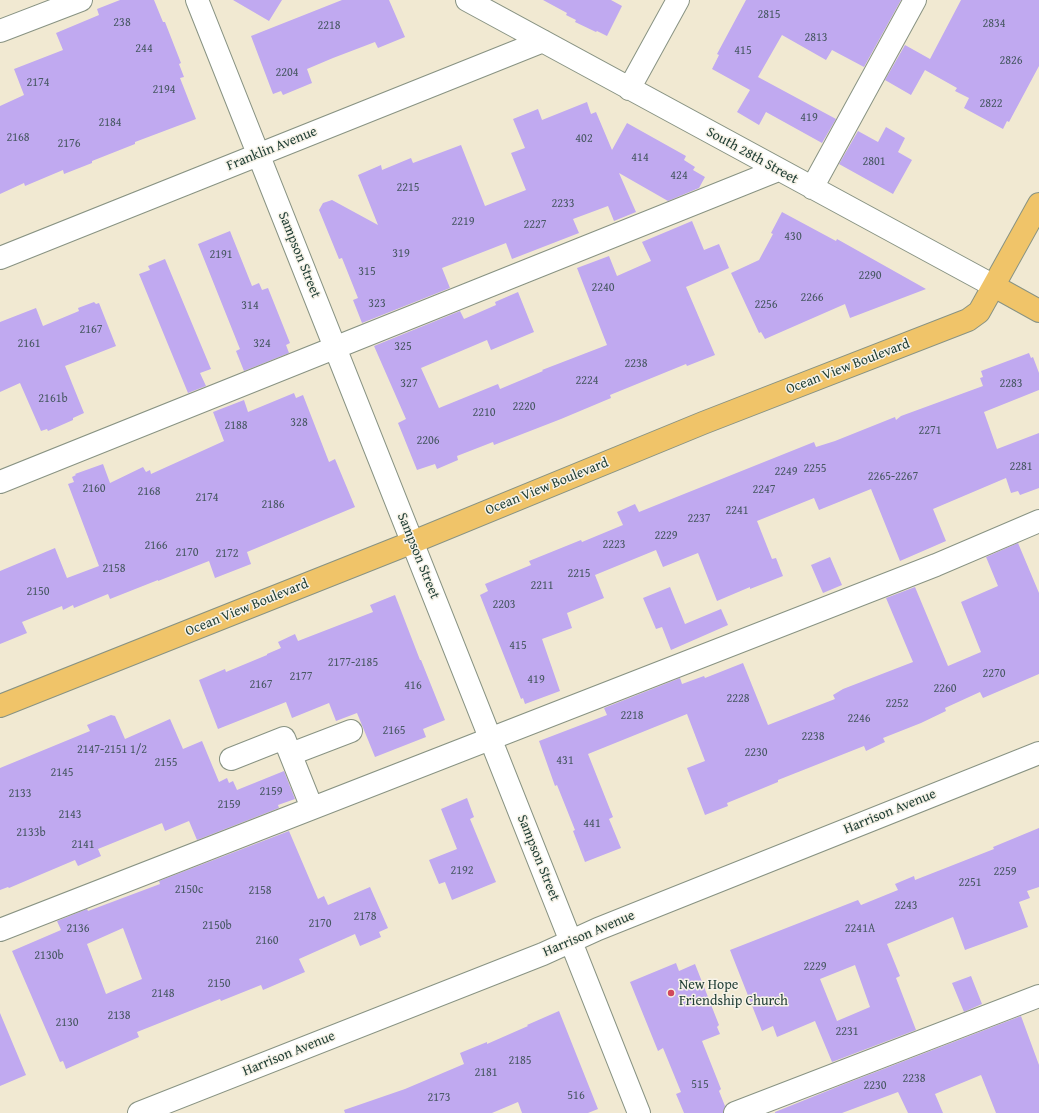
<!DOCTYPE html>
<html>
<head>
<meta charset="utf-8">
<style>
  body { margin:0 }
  canvas { display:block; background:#f1e9d2 }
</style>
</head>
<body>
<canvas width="1039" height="1113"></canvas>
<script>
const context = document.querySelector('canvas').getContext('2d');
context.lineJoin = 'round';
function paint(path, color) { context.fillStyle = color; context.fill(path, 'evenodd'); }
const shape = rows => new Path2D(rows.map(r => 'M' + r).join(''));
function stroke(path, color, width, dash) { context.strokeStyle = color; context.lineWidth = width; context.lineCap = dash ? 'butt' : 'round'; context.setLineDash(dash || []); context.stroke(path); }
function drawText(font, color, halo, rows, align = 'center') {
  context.font = font + ' "Gentium Book Plus",serif'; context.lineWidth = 3; context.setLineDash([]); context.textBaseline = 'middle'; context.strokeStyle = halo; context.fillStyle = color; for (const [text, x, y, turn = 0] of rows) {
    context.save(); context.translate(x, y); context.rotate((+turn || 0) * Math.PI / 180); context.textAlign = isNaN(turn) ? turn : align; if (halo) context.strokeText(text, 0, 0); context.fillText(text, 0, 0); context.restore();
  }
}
paint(shape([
  [120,0,154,0,163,22,165,22,181,63,179,64,184,77,180,78,196,119,135,142,135,144,92,161,92,163,64,174,63,170,25,186,24,183,0,194,0,106,24,95,14,69,63,50,56,33,99,15,97,9],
  [233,0,282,0,269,21],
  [342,0,389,0,405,37,378,48,375,42,333,58,307,69,312,83,283,95,281,91,273,94,251,36],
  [543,0,611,0,622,6,607,36,597,31,596,32,575,22,576,20,566,15,567,13],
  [746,0,901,0,864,67,832,50,826,60,782,35,758,77,836,119,822,143,766,112,759,125,737,112,750,90,712,69,719,55,717,54],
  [961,0,1039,0,1039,66,1009,122,1007,121,1003,129,964,108,969,98,955,91,957,88,925,70,911,95,885,80,905,45,930,59],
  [587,102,591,114,596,112,612,150,627,123,686,156,684,160,695,167,693,170,705,177,699,188,668,201,619,173,636,212,614,221,608,206,573,219,579,233,512,259,506,243,442,268,450,288,362,323,353,300,358,298,342,258,339,259,319,210,323,203,332,200,378,225,358,175,381,165,382,170,411,158,413,163,461,145,485,206,526,190,511,153,525,148,513,119,538,109,542,120],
  [886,127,905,138,898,152,912,160,893,194,839,164,858,131,878,142],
  [782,212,836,241,837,239,926,289,850,318,845,304,765,339,761,332,759,333,731,273,759,260,773,234,771,233],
  [692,221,704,250,719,244,729,268,686,287,715,355,687,366,686,364,610,395,611,398,561,419,494,445,493,442,457,456,458,460,437,469,435,464,417,470,398,423,406,419,374,346,460,311,464,319,496,305,495,302,518,292,534,332,491,350,487,340,421,368,439,408,498,384,500,389,543,371,542,370,607,345,577,268,609,256,617,276,651,261,642,242],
  [230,231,252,286,259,283,262,290,268,288,290,343,286,345,289,353,244,371,236,351,240,349,198,244],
  [165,259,211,369,200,373,206,386,188,393,139,274,150,270,148,266],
  [94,302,96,304,99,303,116,346,65,366,84,413,73,418,73,420,48,431,47,429,41,431,20,383,0,392,0,322,36,308,43,326,79,311,78,308],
  [1029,353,1031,358,1033,357,1039,373,1039,390,984,412,997,449,1039,433,1039,488,1020,495,1018,491,1011,493,1006,478,933,509,946,541,900,561,871,489,819,510,814,498,757,521,772,559,776,558,783,576,750,589,750,587,717,601,698,553,663,567,656,550,595,575,604,598,567,613,572,628,542,639,560,691,525,704,523,698,521,699,480,595,488,591,485,584,531,565,529,561,581,540,582,542,623,525,617,512,635,504,639,512,814,442,816,447,835,441,895,417,896,420,901,416,983,386,980,378,983,377,981,371],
  [294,393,296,398,303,395,329,462,335,459,355,507,247,552,251,564,215,578,209,561,158,581,158,580,110,599,108,594,74,608,73,605,63,610,62,606,22,622,27,633,0,644,0,571,55,548,67,578,99,566,68,484,74,482,72,477,76,475,75,474,103,464,110,483,143,467,146,472,150,470,151,474,224,441,213,412,244,400,248,412],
  [1018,543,1039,593,1039,674,983,698,980,692,945,708,946,711,921,723,883,738,885,742,866,751,864,746,778,780,778,782,727,803,728,806,705,815,687,768,705,761,687,714,588,754,613,817,609,819,621,848,585,862,573,831,575,830,557,785,555,786,539,741,607,715,604,708,680,678,682,684,704,676,705,678,743,663,768,725,835,699,833,695,843,689,913,662,886,598,915,587,948,666,981,652,961,602,998,586,986,557],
  [830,557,842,585,823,593,811,565],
  [670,587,685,624,721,609,728,625,671,650,662,627,656,629,643,598],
  [395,595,420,660,421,660,445,720,423,729,426,737,375,757,357,713,336,721,329,703,292,718,286,702,218,729,199,680,225,669,226,672,267,655,267,654,281,648,278,642,295,634,298,641,373,612,370,605],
  [111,715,115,716,125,739,170,719,183,749,202,741,219,782,227,778,229,783,233,781,237,790,284,771,295,799,278,805,279,808,197,840,189,821,165,831,162,823,98,849,101,856,78,866,75,860,9,888,8,887,0,890,0,768,90,731,87,725],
  [467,798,474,817,470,819,496,882,452,900,445,882,439,884,429,860,457,849,441,809],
  [1039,828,1039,887,1027,891,1030,898,1019,902,1028,927,965,950,953,917,887,944,900,976,896,978,916,1030,832,1062,815,1021,777,1037,773,1026,762,1031,730,950,858,900,861,905,898,890,895,884,914,876,915,880,994,849,993,847],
  [855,965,870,1007,837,1021,820,979],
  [289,831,318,899,324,896,328,905,370,887,388,928,379,932,381,937,360,946,355,934,299,959,305,972,263,990,261,985,221,1001,220,999,137,1032,139,1037,66,1069,63,1061,60,1062,12,951,61,930,57,921,87,909,88,911,160,884,159,881],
  [123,928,142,979,106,994,87,944],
  [676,963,679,971,695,964,719,1025,717,1027,720,1034,702,1041,721,1089,719,1091,725,1106,723,1113,684,1113,676,1094,681,1092,663,1048,658,1051,630,982],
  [971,976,982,1004,964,1012,952,983],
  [559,1011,598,1109,588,1113,522,1113,518,1102,492,1113,345,1113,344,1110,405,1089,464,1064,460,1053,487,1042,487,1044,528,1026,527,1025],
  [0,1013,26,1075,0,1086],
  [1021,1016,1039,1065,1039,1113,996,1113,981,1075,935,1094,943,1113,908,1113,898,1092,842,1113,775,1113,775,1112,842,1085]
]), '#c0a9f0');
const minor = shape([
  [197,0,639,1113],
  [467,0,994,286],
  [0,31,81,0],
  [629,89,678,0],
  [812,188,915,0],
  [0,258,543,41],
  [0,482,778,170],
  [291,754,351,731],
  [231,759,284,738,312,808],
  [0,930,936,565,1039,521],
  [139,1113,543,954,598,929,1039,753],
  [735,1113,1039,996]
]);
const major = shape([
  [994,286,1039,311],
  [0,706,413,542,703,423,968,320,979,312,1039,204]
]);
stroke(minor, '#889383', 24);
stroke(major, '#889383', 24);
stroke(minor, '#fff', 22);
stroke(major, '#f0c469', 22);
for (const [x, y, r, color] of [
  [671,993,4,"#d1495b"]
]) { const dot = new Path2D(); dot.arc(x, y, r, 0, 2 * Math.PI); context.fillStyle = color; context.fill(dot); stroke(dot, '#f7f3e8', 1.5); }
drawText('12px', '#475863', null, [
  ["2815",769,15],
  ["238",122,23],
  ["2834",994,24],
  ["2218",329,26],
  ["2813",816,38],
  ["244",144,49],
  ["415",743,51],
  ["2826",1011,61],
  ["2204",287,73],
  ["2174",38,83],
  ["2194",164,90],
  ["2822",991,104],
  ["419",809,118],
  ["2184",110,123],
  ["2168",18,138],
  ["402",584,139],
  ["2176",69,144],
  ["414",640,158],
  ["2801",874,162],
  ["424",679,176],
  ["2215",408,188],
  ["2233",563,204],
  ["2219",463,222],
  ["2227",535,225],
  ["430",793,237],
  ["319",401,254],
  ["2191",221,255],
  ["315",367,272],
  ["2290",870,276],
  ["2240",603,288],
  ["2266",812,298],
  ["323",377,304],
  ["2256",766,305],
  ["314",250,306],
  ["2167",91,330],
  ["2161",29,344],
  ["324",262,344],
  ["325",403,347],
  ["2238",636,364],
  ["2224",587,381],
  ["327",409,384],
  ["2283",1011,384],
  ["2161b",53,399],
  ["2220",524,407],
  ["2210",484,413],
  ["328",299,423],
  ["2188",236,426],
  ["2271",930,431],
  ["2206",428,441],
  ["2281",1021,467],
  ["2255",815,469],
  ["2249",786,472],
  ["2265-2267",893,477],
  ["2160",94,489],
  ["2247",764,490],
  ["2168",149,492],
  ["2174",207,498],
  ["2186",273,505],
  ["2241",737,511],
  ["2237",699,519],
  ["2229",666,536],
  ["2223",614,545],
  ["2166",156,546],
  ["2170",187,553],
  ["2172",227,554],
  ["2158",114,569],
  ["2215",579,574],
  ["2211",542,586],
  ["2150",38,592],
  ["2203",504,605],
  ["415",518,646],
  ["2177-2185",353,663],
  ["2270",994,674],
  ["2177",301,677],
  ["419",536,680],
  ["2167",261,685],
  ["416",413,686],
  ["2260",945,689],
  ["2228",738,699],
  ["2252",897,704],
  ["2218",632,716],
  ["2246",859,719],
  ["2165",394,731],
  ["2238",813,737],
  ["2147-2151 1/2",112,750],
  ["2230",756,753],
  ["431",565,761],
  ["2155",166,763],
  ["2145",62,773],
  ["2159",271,792],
  ["2133",20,794],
  ["2159",229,805],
  ["2143",70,815],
  ["441",592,824],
  ["2133b",31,833],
  ["2141",83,845],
  ["2192",462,871],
  ["2259",1005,872],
  ["2251",970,883],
  ["2150c",189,890],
  ["2158",260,891],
  ["2243",906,906],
  ["2178",365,917],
  ["2170",320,924],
  ["2150b",217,926],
  ["2136",78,929],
  ["2241A",860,929],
  ["2160",267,941],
  ["2130b",49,956],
  ["2229",815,967],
  ["2150",219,984],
  ["2148",163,994],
  ["2138",119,1016],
  ["2130",67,1023],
  ["2231",847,1032],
  ["2185",520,1061],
  ["2181",486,1073],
  ["2238",914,1079],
  ["515",700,1085],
  ["2230",875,1086],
  ["516",576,1096],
  ["2173",439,1098]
]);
drawText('14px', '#1f3d34', '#f7f3e8', [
  ["Franklin Avenue",272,149,-22],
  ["South 28th Street",752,156,29],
  ["Sampson Street",299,255,68],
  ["Ocean View Boulevard",848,367,-21],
  ["Ocean View Boulevard",547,487,-22],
  ["Sampson Street",418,556,68],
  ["Ocean View Boulevard",247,608,-22],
  ["Harrison Avenue",890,812,-22],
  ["Sampson Street",538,858,68],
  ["Harrison Avenue",589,934,-23],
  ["Harrison Avenue",289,1054,-22]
]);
drawText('14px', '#1f3d34', '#f7f3e8', [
  ["New Hope",679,985],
  ["Friendship Church",679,1001]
], 'left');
</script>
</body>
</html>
